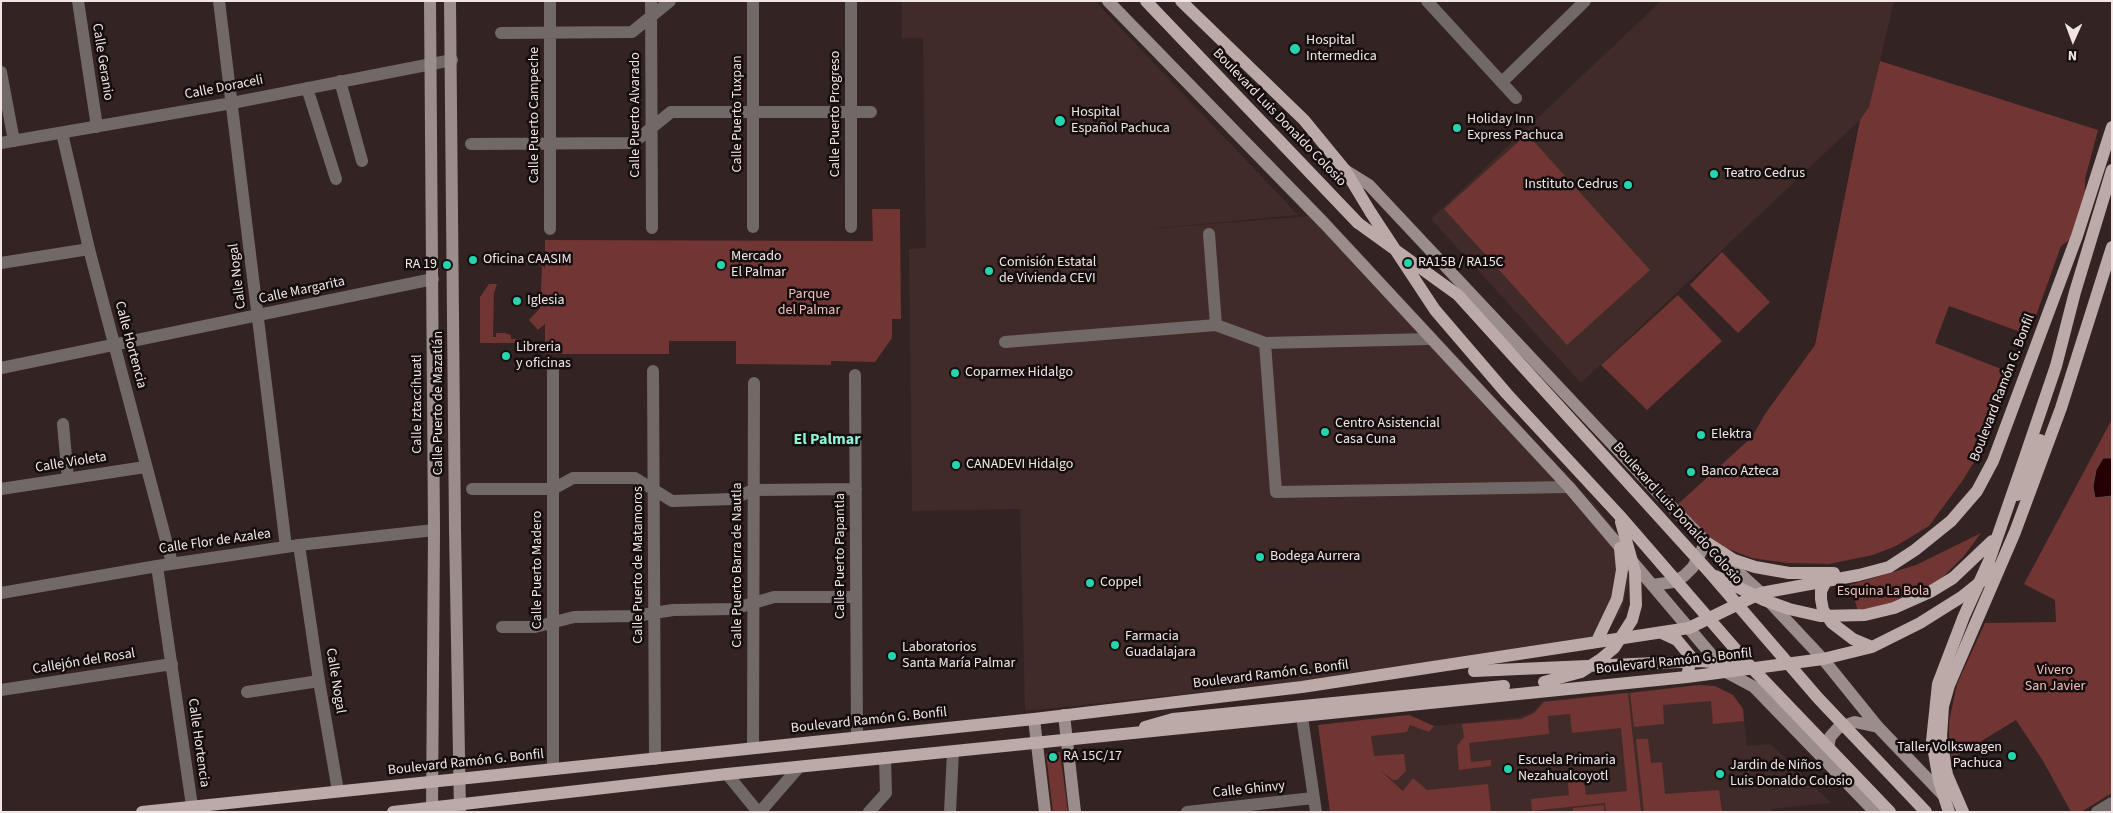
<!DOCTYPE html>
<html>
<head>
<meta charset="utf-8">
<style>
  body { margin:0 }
  #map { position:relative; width:2113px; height:813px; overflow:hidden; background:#332322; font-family:"Source Sans 3",sans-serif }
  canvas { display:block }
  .frame { position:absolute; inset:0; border:2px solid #f1e6e5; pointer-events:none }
  .north { position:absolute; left:2048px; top:15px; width:50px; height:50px; -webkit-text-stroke:4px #150e0e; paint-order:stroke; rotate:182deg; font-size:14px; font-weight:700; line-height:20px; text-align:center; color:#f1e6e5 }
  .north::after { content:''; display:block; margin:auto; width:18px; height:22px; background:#f1e6e5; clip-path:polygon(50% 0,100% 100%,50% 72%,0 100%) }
</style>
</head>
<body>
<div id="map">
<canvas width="2113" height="813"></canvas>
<div class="frame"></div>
<div class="north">N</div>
</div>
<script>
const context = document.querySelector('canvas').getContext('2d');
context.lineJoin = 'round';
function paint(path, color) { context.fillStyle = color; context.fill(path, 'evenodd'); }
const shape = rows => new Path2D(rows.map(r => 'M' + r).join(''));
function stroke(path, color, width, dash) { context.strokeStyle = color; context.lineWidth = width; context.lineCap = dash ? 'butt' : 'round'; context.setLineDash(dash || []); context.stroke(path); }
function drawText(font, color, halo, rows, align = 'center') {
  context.font = font + ' "Source Sans 3",sans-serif'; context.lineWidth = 5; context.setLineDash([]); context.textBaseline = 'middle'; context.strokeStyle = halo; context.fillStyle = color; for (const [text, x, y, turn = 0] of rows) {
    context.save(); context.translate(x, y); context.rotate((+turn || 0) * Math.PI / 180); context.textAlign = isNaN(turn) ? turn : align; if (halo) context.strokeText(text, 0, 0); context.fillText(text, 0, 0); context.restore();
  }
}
paint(shape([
  [902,1,1095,1,1298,215,1137,230,1310,216,1345,236,1595,505,1626,545,1629,581,1621,612,1604,635,1584,651,1025,711,1020,509,912,511,909,249,926,248,923,38,902,38],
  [1661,1,1894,1,1869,107,1860,120,1581,383,1431,219],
  [1699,685,1715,686,1733,695,1743,709,1747,746,1771,744,1831,803,1771,809,1771,812,1426,812,1330,723,1409,715,1434,726,1520,717,1534,711,1543,701]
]), '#412b29');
paint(shape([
  [1880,61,2098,130,2085,179,2085,204,2076,235,2061,246,2029,335,1949,306,1935,343,2014,374,1985,444,1963,480,1929,526,1896,546,1873,555,1829,564,1787,563,1752,558,1726,548,1694,527,1678,504,1752,437,1765,414,1815,345,1860,120,1869,107],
  [1527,134,1650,270,1567,345,1444,209],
  [872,209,900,209,901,319,892,319,892,338,875,362,831,361,831,365,736,364,736,341,669,341,669,354,545,354,545,324,538,330,529,320,540,308,542,267,533,261,525,265,508,264,505,261,501,264,501,258,531,257,539,259,545,269,545,240,873,241],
  [1722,252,1770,302,1738,333,1690,285],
  [489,284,497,284,494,293,493,337,496,337,496,333,505,333,511,335,511,339,519,339,519,343,480,343,480,297],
  [1678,295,1722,341,1647,410,1601,365],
  [2112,419,2112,793,2081,812,2071,812,2043,761,2016,720,1952,759,1949,744,1949,722,1957,684,1985,623,2056,622,2055,600,2024,584],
  [1981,533,1963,557,1938,582,1910,598,1858,611,1850,585,1916,565],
  [1699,685,1715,686,1733,695,1743,709,1744,721,1713,724,1711,701,1663,705,1664,724,1634,727,1630,693],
  [1628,693,1641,812,1606,812,1605,803,1532,811,1531,799,1569,795,1567,775,1583,773,1586,795,1627,791,1621,728,1572,733,1570,714,1548,716,1549,734,1469,743,1471,762,1491,760,1491,766,1459,770,1457,746,1464,737,1462,724,1521,719,1534,713,1544,702],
  [1409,715,1434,726,1429,732,1410,725,1407,732,1371,736,1374,756,1404,754,1406,771,1397,780,1393,780,1381,771,1403,791,1413,778,1427,790,1488,784,1491,812,1330,812,1318,725],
  [1636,739,1648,739,1651,763,1662,762,1665,794,1719,790,1722,812,1644,812],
  [1060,752,1068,811,1068,812,1053,812,1046,754],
  [1604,805,1604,812,1573,812,1573,808]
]), '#713533');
const water = shape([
  [2103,458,2112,458,2112,496,2095,498,2093,486,2096,470,2103,458]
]);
paint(water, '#240002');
stroke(water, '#624546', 1);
stroke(shape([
  [78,1,97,127],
  [219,1,286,547],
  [550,1,550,229],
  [651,1,652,228],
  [851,1,851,227],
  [1427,1,1516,98],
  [501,33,632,32,670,1],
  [1,72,14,141],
  [340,81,362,161],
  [1502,82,1585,1],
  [307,88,336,179],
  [62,133,89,249,172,563],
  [1,143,232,103,452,60],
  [471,144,633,143,671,112,871,112],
  [753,227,753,1],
  [1209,234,1216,325],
  [1,263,89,249],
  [1005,342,1216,325,1265,343,1429,339],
  [1265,343,1276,492,1569,487],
  [1,368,433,279],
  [553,370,553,769],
  [653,371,655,759],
  [855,375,857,737],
  [63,424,68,479],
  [1,489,145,467],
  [472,489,553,489,573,478,635,478,672,501,733,499,753,490,856,489],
  [299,545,319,681,338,791],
  [157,566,192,806],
  [1,593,157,566,299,545,434,530],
  [502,627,535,627,574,617,635,616,673,610,733,609,774,597,856,597],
  [1,690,172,664],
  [247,692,319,681],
  [1302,717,1316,812],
  [753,748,754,383],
  [727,774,758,812],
  [760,812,799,767],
  [869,812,886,793,885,758],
  [950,812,953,752],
  [1187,812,1313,798],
  [2097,812,2112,803]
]), '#716968', 12);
stroke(shape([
  [430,1,434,530,432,812],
  [450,1,455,529,460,812],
  [1108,1,1324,223,1569,487,1726,672,1754,687,1875,812],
  [1345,170,1369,185,1659,494,1706,542,1761,593,1823,659,1878,727,1946,798],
  [1653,585,1673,582,1684,576,1693,567,1706,542],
  [1064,715,1075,812],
  [1034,719,1045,812],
  [1827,755,1830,737,1838,728,1855,722,1878,727]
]), '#9b8d8c', 12);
stroke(shape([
  [1146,1,1358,223],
  [1181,1,1304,120,1345,170,1371,213],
  [2017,495,2040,440],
  [1706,542,1734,560,1755,567,1789,573,1834,573],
  [1826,581,1821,591,1821,599,1823,610,1832,623,1853,639,1872,647],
  [1662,633,1677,640,1691,657,1687,677],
  [1597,641,1617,599,1622,570,1620,548],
  [1145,727,1173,719,1504,686],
  [142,812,1034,719,1302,687,1689,628,1761,593,1859,575,1889,567,1915,550,1951,521,1977,491,1993,461,2077,236,2112,127],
  [393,812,727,774,1687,677,1823,659,1872,647,1920,623,1963,596,1999,567],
  [1963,812,1947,775,1941,737,1943,706,1949,685,2015,532,2061,408,2112,247]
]), '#bbaaa8', 12);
stroke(shape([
  [1371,213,1435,310,1507,394,1619,515,1750,666,1890,812],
  [1358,223,1458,295,1711,574,1818,698,1926,812],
  [1715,576,1764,600,1789,609,1820,616,1865,615,1894,608,1930,592,1953,578,1992,541],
  [1474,671,1701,661,1750,666],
  [1544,682,1581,672,1601,659,1614,648,1632,620,1636,605,1635,572,1621,522],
  [1949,812,1939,781,1932,741,1938,684,1964,616,1989,561,2023,463,2056,366,2075,292,2112,170]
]), '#bbaaa8', 12);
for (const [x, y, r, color] of [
  [1295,49,6,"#24d5ae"],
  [1060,121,6,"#24d5ae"],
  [1457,128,5,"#24d5ae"],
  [1714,174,5,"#24d5ae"],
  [1628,185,5,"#24d5ae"],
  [473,260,5,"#24d5ae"],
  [1408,263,5,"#24d5ae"],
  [447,265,5,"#24d5ae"],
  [721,265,5,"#24d5ae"],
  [989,271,5,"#24d5ae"],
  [517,301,5,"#24d5ae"],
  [506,356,5,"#24d5ae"],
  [955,373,5,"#24d5ae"],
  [1325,432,5,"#24d5ae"],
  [1701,435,5,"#24d5ae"],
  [956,465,5,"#24d5ae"],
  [1691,472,5,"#24d5ae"],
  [1260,557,5,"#24d5ae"],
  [1090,583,5,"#24d5ae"],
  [1115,645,5,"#24d5ae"],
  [892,656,5,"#24d5ae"],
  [2012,756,5,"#24d5ae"],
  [1053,757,5,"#24d5ae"],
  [1508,769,5,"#24d5ae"],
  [1720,774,5,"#24d5ae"]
]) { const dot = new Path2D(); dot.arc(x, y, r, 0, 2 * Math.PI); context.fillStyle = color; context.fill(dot); stroke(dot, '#150e0e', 2); }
drawText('14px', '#f1e6e5', '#150e0e', [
  ["Hospital",1306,41],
  ["Intermedica",1306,57],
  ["Hospital",1071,113],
  ["Español Pachuca",1071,129],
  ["Holiday Inn",1467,120],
  ["Express Pachuca",1467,136],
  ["Teatro Cedrus",1724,174],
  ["Instituto Cedrus",1618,185,"right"],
  ["Mercado",731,257],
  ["El Palmar",731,273],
  ["Oficina CAASIM",483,260],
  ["Comisión Estatal",999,263],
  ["de Vivienda CEVI",999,279],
  ["RA15B / RA15C",1418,263],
  ["RA 19",437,265,"right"],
  ["Iglesia",527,301],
  ["Libreria",516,348],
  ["y oficinas",516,364],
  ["Coparmex Hidalgo",965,373],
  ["Centro Asistencial",1335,424],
  ["Casa Cuna",1335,440],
  ["Elektra",1711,435],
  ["CANADEVI Hidalgo",966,465],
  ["Banco Azteca",1701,472],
  ["Bodega Aurrera",1270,557],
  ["Coppel",1100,583],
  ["Farmacia",1125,637],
  ["Guadalajara",1125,653],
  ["Laboratorios",902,648],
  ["Santa María Palmar",902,664],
  ["Taller Volkswagen",2002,748,"right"],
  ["Pachuca",2002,764,"right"],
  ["RA 15C/17",1063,757],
  ["Escuela Primaria",1518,761],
  ["Nezahualcoyotl",1518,777],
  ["Jardin de Niños",1730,766],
  ["Luis Donaldo Colosio",1730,782]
], 'left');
drawText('14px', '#f1e6e5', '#150e0e', [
  ["Calle Geranio",102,62,81],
  ["Calle Doraceli",224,88,-11],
  ["Calle Puerto Tuxpan",738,114,-90],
  ["Calle Puerto Progreso",836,114,-90],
  ["Calle Puerto Campeche",535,115,-90],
  ["Calle Puerto Alvarado",636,115,-90],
  ["Boulevard Luis Donaldo Colosio",1279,118,46],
  ["Calle Nogal",238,276,-97],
  ["Calle Margarita",302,291,-12],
  ["Calle Hortencia",130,345,75],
  ["Boulevard Ramón G. Bonfil",2003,388,-69],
  ["Calle Puerto de Mazatlán",439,403,-90],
  ["Calle Iztaccíhuatl",418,404,-90],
  ["Calle Violeta",71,463,-9],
  ["Boulevard Luis Donaldo Colosio",1677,514,48],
  ["Calle Flor de Azalea",215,542,-8],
  ["Calle Puerto Papantla",841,556,-90],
  ["Calle Puerto de Matamoros",639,565,-90],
  ["Calle Puerto Barra de Nautla",738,565,-90],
  ["Calle Puerto Madero",538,570,-90],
  ["Callejón del Rosal",84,662,-9],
  ["Boulevard Ramón G. Bonfil",1674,662,-6],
  ["Boulevard Ramón G. Bonfil",1271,675,-7],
  ["Calle Nogal",335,681,81],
  ["Boulevard Ramón G. Bonfil",869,721,-6],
  ["Calle Hortencia",198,743,82],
  ["Boulevard Ramón G. Bonfil",466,763,-6],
  ["Calle Ghinvy",1249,790,-6]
]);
drawText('14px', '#f1bfbc', '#150e0e', [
  ["Parque",809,295],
  ["del Palmar",809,311],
  ["Esquina La Bola",1883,592],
  ["Vivero",2055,671],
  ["San Javier",2055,687]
]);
drawText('bold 16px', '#91f1d4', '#150e0e', [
  ["El Palmar",827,440]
]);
</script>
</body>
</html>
